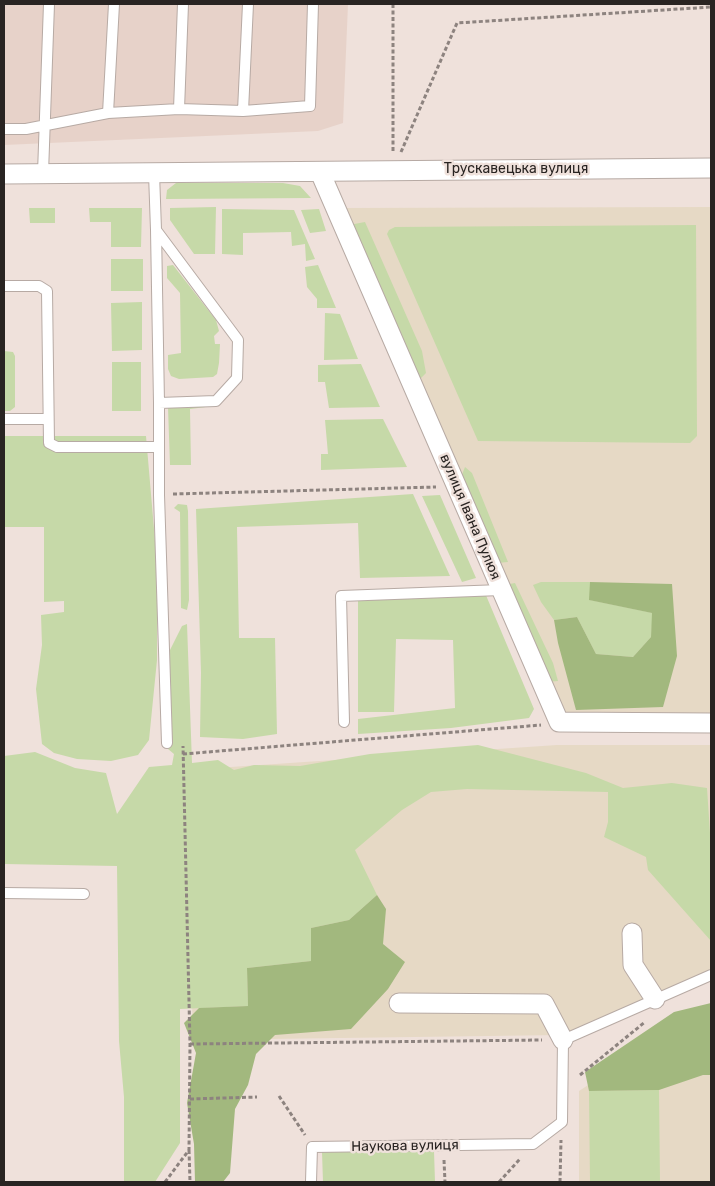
<!DOCTYPE html>
<html>
<head>
<meta charset="utf-8">
<style>
  body { margin:0 }
  #map { position:relative; width:715px; height:1186px; overflow:hidden; background:#efe1db; font-family:Rubik,sans-serif }
  canvas { display:block }
  .frame { position:absolute; inset:0; border:5px solid #292422; pointer-events:none }
</style>
</head>
<body>
<div id="map">
<canvas width="715" height="1186"></canvas>
<div class="frame"></div>
</div>
<script>
const context = document.querySelector('canvas').getContext('2d');
context.lineJoin = 'round';
function paint(path, color) { context.fillStyle = color; context.fill(path, 'evenodd'); }
const shape = rows => new Path2D(rows.map(r => 'M' + r).join(''));
function stroke(path, color, width, dash) { context.strokeStyle = color; context.lineWidth = width; context.lineCap = dash ? 'butt' : 'round'; context.setLineDash(dash || []); context.stroke(path); }
function drawText(font, color, halo, rows, align = 'center') {
  context.font = font + ' Rubik,sans-serif'; context.lineWidth = 5; context.setLineDash([]); context.textBaseline = 'middle'; context.strokeStyle = halo; context.fillStyle = color; for (const [text, x, y, turn = 0] of rows) {
    context.save(); context.translate(x, y); context.rotate((+turn || 0) * Math.PI / 180); context.textAlign = isNaN(turn) ? turn : align; if (halo) context.strokeText(text, 0, 0); context.fillText(text, 0, 0); context.restore();
  }
}
paint(shape([
  [711,207,711,715,570,717,558,709,344,208],
  [557,745,711,745,711,970,562,1035,193,1040,186,770],
  [711,1005,711,1182,579,1182,579,1091]
]), '#e6d9c5');
paint(shape([
  [4,4,348,4,343,123,318,131,4,145]
]), '#e7d2c9');
paint(shape([
  [176,183,283,183,300,186,311,198,166,199,167,190],
  [216,207,215,254,194,254,170,220,170,208],
  [29,208,55,208,55,223,30,223],
  [89,208,142,208,141,247,111,247,111,222,90,222],
  [222,209,294,210,315,259,306,261,305,244,292,246,291,232,243,233,243,255,222,254],
  [319,209,326,231,310,233,301,210],
  [365,222,422,351,426,373,419,380,349,225],
  [696,225,697,436,690,443,478,441,387,234,389,230,395,227],
  [111,259,143,259,143,291,111,291],
  [173,265,216,320,219,331,214,336,215,344,220,344,219,363,217,374,213,377,179,379,171,376,168,369,168,355,181,353,180,293,167,278,167,266],
  [318,265,336,308,317,308,317,299,307,287,305,267],
  [142,302,142,350,112,351,111,303],
  [325,313,340,314,358,359,324,360],
  [4,351,13,352,15,356,15,407,10,411,4,411],
  [112,362,141,362,141,411,112,411],
  [361,364,380,407,329,408,325,382,318,382,318,365],
  [205,401,206,407,190,409,191,465,170,465,168,407],
  [383,419,407,467,321,470,321,454,328,454,325,420],
  [4,436,146,436,157,564,157,660,149,740,138,755,111,761,77,759,54,753,42,744,36,689,42,645,41,615,64,612,64,601,44,602,44,527,4,527],
  [465,467,472,473,508,562,497,563,461,477],
  [413,494,450,576,360,578,358,523,237,527,239,638,275,638,277,734,243,739,200,737,201,673,196,509],
  [440,495,476,578,462,582,422,496],
  [178,504,187,505,188,511,189,600,187,610,181,608,180,512,174,508],
  [541,582,590,582,590,600,653,613,651,637,633,657,596,654,577,617,554,620,541,602,533,585],
  [515,583,553,663,558,681,547,682,504,585],
  [485,593,534,709,529,718,451,728,358,734,358,719,455,708,453,640,396,639,394,712,358,712,358,597],
  [187,624,192,763,218,760,234,770,254,765,300,766,370,754,478,745,586,773,623,788,672,783,707,788,711,848,711,941,648,870,646,857,604,837,608,822,608,792,467,789,431,792,402,810,355,850,377,895,349,920,311,928,311,961,247,968,248,1006,180,1009,180,1143,155,1182,124,1182,124,1097,119,1041,117,866,4,864,4,756,35,752,75,768,106,773,117,814,149,767,172,765,174,754,168,749,168,654,182,626],
  [659,1090,660,1182,590,1182,589,1091],
  [434,1151,435,1182,323,1182,322,1152]
]), '#c6d9a8');
paint(shape([
  [590,582,672,584,677,656,663,707,576,710,558,643,554,620,577,617,596,654,633,657,651,637,652,613,589,600],
  [377,895,386,909,383,944,405,962,388,989,351,1029,275,1035,256,1054,248,1085,235,1109,230,1173,223,1182,195,1182,194,1144,187,1103,196,1053,184,1023,199,1008,248,1006,247,968,311,961,311,928,349,920],
  [711,1003,711,1075,703,1075,659,1090,589,1091,585,1072,674,1012]
]), '#a2b87e');
const lane = shape([
  [179,109,183,4],
  [243,111,248,4],
  [108,113,114,4],
  [4,129,26,129,108,113,179,109,243,111,310,106,313,4],
  [43,173,49,4],
  [154,173,156,230,238,340,237,378,216,401,159,403,159,495,167,743],
  [156,230,159,403],
  [4,286,39,286,47,291,49,443,57,447,159,447],
  [4,419,48,419],
  [344,722,341,596,501,590],
  [4,893,84,894],
  [311,1182,312,1147,533,1144,562,1122,563,1040,711,975]
]);
const street = shape([
  [320,172,559,722,711,723],
  [4,174,711,168],
  [632,933,633,965,655,999],
  [399,1003,544,1004,563,1040]
]);
stroke(lane, '#b7aaa4', 12);
stroke(street, '#b7aaa4', 21);
stroke(shape([
  [393,4,393,153],
  [401,152,457,23,711,7],
  [173,494,436,487],
  [183,754,541,725],
  [190,1044,542,1040],
  [580,1075,645,1022],
  [279,1096,305,1135],
  [190,1099,257,1097],
  [189,1150,190,1182],
  [444,1160,445,1182],
  [165,1182,189,1150,190,1044,183,746],
  [499,1182,520,1159],
  [560,1182,561,1140]
]), '#8d837f', 3, [4, 2.5]);
stroke(lane, '#fff', 10);
stroke(street, '#fff', 19);
drawText('14px', '#292422', '#efe1db', [
  ["Трускавецька вулиця",516,169],
  ["вулиця Івана Пулюя",470,517,67],
  ["Наукова вулиця",405,1146,-1]
]);
</script>
</body>
</html>
